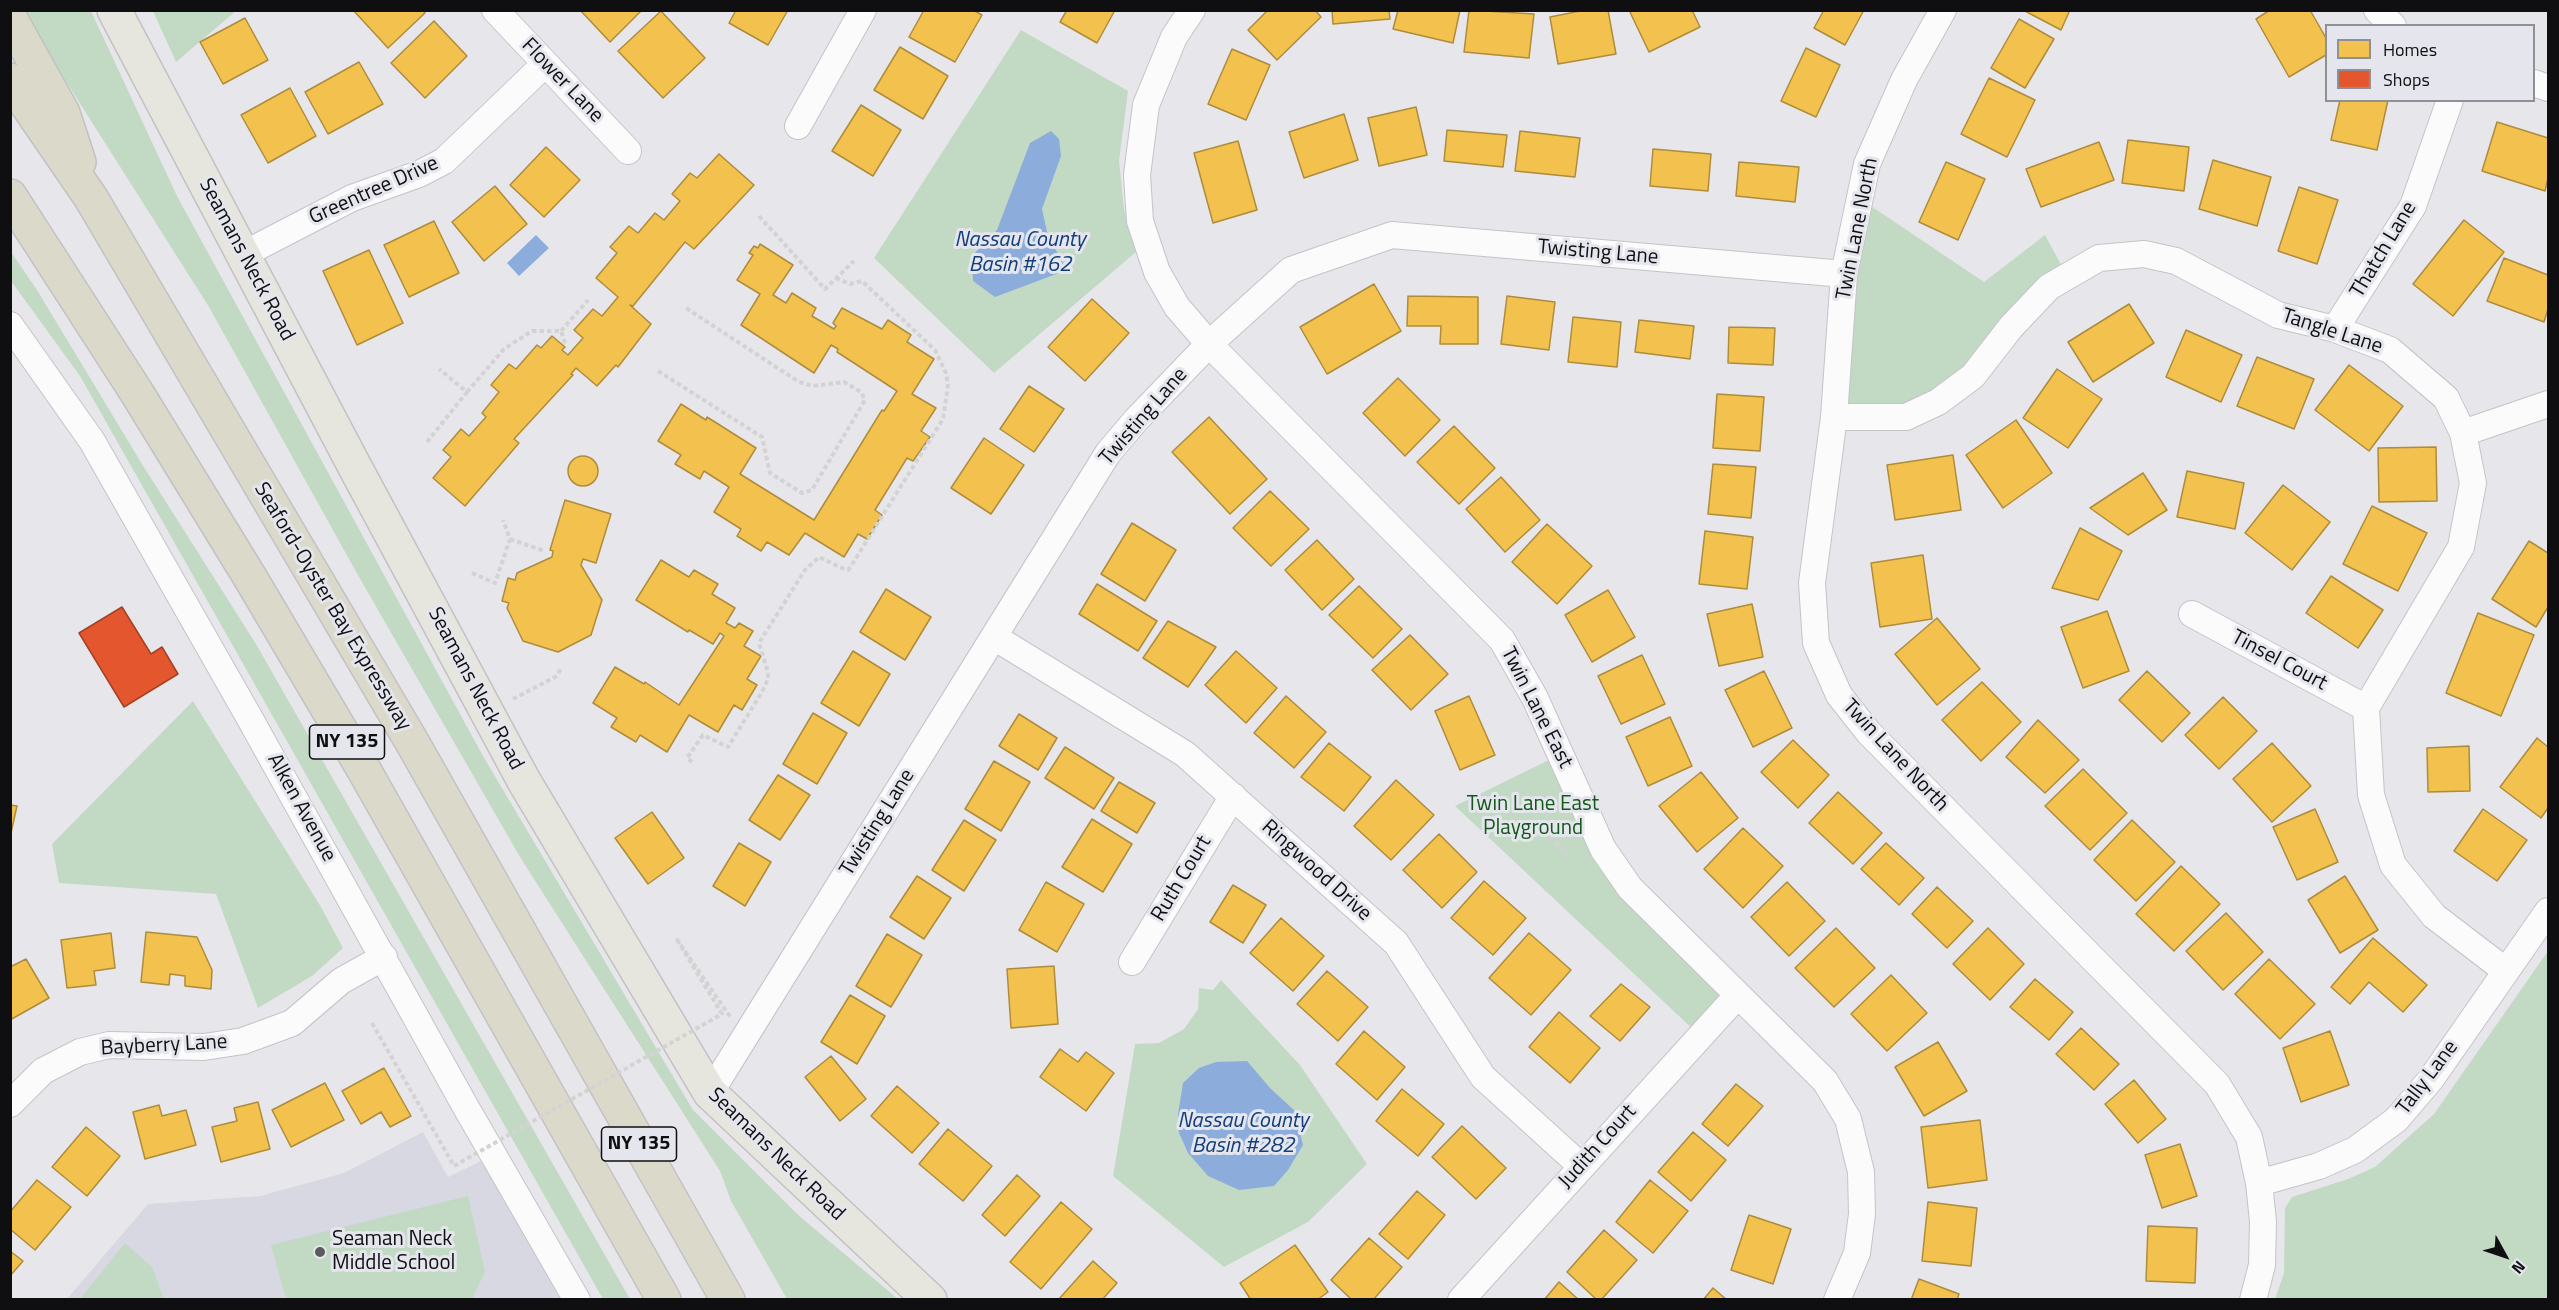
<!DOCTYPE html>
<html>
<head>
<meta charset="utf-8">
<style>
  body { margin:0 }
  #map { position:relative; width:2559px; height:1310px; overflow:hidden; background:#e7e7eb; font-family:"Titillium Web",sans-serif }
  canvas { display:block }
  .frame { position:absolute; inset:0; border:12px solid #0f0f11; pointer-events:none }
  .legend { position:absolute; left:2325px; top:24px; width:210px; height:78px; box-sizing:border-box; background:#e5e6ed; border:2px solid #8f9095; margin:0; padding:8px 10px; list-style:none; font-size:18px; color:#0f0f11 }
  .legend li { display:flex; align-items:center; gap:12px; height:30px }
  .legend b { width:30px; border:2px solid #8f9095 }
  .north { position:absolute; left:2475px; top:1226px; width:60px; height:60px; -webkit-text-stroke:4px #e5e6ed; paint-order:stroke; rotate:130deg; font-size:16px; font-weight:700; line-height:24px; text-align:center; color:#0f0f11 }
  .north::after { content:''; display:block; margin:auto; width:21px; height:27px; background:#0f0f11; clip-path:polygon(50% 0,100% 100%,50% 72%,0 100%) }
</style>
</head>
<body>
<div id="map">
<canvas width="2559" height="1310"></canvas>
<div class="frame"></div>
<ul class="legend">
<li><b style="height:16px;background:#f2c14e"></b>Homes</li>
<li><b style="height:16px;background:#e4572e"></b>Shops</li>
</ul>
<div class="north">N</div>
</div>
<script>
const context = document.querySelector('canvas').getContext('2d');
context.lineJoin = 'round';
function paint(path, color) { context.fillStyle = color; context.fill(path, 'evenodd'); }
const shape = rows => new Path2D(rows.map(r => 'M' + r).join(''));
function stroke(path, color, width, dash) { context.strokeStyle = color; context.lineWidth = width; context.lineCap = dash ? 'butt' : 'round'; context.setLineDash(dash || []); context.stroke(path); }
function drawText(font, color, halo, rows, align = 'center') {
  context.font = font + ' "Titillium Web",sans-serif'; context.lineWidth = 6; context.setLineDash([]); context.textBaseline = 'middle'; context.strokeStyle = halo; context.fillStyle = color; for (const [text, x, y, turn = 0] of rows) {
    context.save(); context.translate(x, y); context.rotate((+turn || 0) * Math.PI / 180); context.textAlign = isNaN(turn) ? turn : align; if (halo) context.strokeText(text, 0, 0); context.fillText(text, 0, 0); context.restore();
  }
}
paint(shape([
  [423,1132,448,1177,483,1160,560,1299,66,1300,148,1204,260,1196,344,1173]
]), '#d7d8e1');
paint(shape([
  [26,11,91,11,177,196,483,756,693,1110,797,1214,898,1299,787,1299,731,1201,720,1171,520,857,359,577,209,307,60,72],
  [153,11,236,11,176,62],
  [1021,30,1128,91,1119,161,1124,209,1136,252,994,373,874,258],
  [1862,200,1984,282,2045,235,2065,272,1936,400,1836,416],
  [11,252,37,290,142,464,256,644,630,1299,603,1299,80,376,11,281],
  [193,701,321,907,343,948,312,976,258,1008,216,894,59,883,52,844],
  [1555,757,1594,846,1729,996,1696,1032,1455,806],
  [2548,951,2548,1299,2275,1299,2284,1273,2285,1208,2292,1197,2348,1179,2375,1167,2434,1114],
  [1221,980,1300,1065,1367,1164,1308,1222,1224,1267,1113,1176,1135,1044,1159,1043,1184,1029,1198,1009,1199,988,1213,990],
  [468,1196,485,1272,472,1299,286,1299,271,1245],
  [125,1243,152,1267,164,1299,80,1299]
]), '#c2dac4');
paint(shape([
  [1051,131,1059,139,1061,156,1042,209,1048,236,1067,270,995,297,973,281,972,256,997,230,1030,143],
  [536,235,549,248,519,276,507,263],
  [1247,1061,1270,1088,1295,1111,1303,1145,1288,1170,1274,1186,1239,1190,1208,1176,1188,1153,1179,1133,1178,1114,1183,1083,1199,1068,1216,1062]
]), '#8caddc');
const homes = shape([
  [353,10,423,10,425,13,388,48,353,10],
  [580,10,642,10,610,42,580,10],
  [736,10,788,10,768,45,729,23,736,10],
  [924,10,973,10,982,15,955,62,909,37,924,10],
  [1067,10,1115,10,1097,43,1060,22,1067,10],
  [1268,10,1315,10,1321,17,1277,60,1248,30,1268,10],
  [1332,10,1389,10,1390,19,1333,24,1332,10],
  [1398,10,1460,10,1453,43,1393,29,1398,10],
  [1469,10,1534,14,1529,58,1464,52,1469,10],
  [1585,10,1608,10,1616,54,1558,64,1550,17,1585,10],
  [1629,10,1692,10,1700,27,1649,52,1629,10],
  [1824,10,1864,10,1845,45,1814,28,1824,10],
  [2023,10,2070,10,2061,30,2023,10],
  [2270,10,2310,10,2326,38,2326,55,2289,77,2256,19,2270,10],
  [661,11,705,58,663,98,618,51,661,11],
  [245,18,268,60,223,84,200,42,245,18],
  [2019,19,2054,39,2025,88,1991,68,2019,19],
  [434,21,467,56,425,98,391,63,434,21],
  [900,47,948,76,923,119,874,90,900,47],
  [1806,48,1840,65,1816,117,1781,101,1806,48],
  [1232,49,1270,65,1246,120,1208,104,1232,49],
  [359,62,383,104,328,134,305,92,359,62],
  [1989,78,2035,100,2007,157,1961,134,1989,78],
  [290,88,316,136,268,163,241,115,290,88],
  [2340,100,2388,100,2377,150,2331,140,2340,100],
  [861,105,901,130,873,176,832,151,861,105],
  [1416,107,1427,155,1379,166,1368,118,1416,107],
  [1344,114,1358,160,1304,178,1289,132,1344,114],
  [2497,122,2548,138,2548,178,2545,191,2482,171,2497,122],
  [1447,130,1507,135,1503,167,1444,161,1447,130],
  [1520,131,1580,138,1575,177,1515,171,1520,131],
  [2128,140,2189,147,2184,191,2122,183,2128,140],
  [1238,141,1257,210,1213,223,1194,153,1238,141],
  [2099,142,2114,180,2041,207,2026,169,2099,142],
  [546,147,580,180,544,217,510,185,546,147],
  [1653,149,1711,154,1708,191,1650,186,1653,149],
  [719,154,754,185,694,249,685,242,633,306,630,305,651,324,618,367,616,365,597,386,576,368,571,374,573,375,514,439,519,443,465,506,433,478,451,457,443,450,461,429,469,436,486,417,482,413,499,392,491,385,509,364,516,369,537,345,541,348,552,336,565,347,562,350,568,355,583,338,574,330,593,309,602,316,618,297,596,278,617,253,610,247,629,226,638,233,655,213,664,220,680,201,672,194,690,173,697,178,719,154],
  [2213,160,2271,177,2257,226,2199,209,2213,160],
  [1739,162,1799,167,1795,202,1736,196,1739,162],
  [1946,162,1985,179,1958,240,1919,222,1946,162],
  [495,186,527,224,484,261,452,222,495,186],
  [2299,187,2338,200,2317,264,2278,251,2299,187],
  [2464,220,2504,252,2453,316,2413,284,2464,220],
  [434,221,459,273,409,297,384,245,434,221],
  [760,244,793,265,773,295,786,303,792,293,816,308,812,316,834,329,836,326,833,323,842,308,882,329,888,320,911,335,907,342,934,359,912,394,936,408,921,431,930,437,913,461,907,458,875,510,882,515,867,539,858,534,844,557,805,533,789,555,767,542,761,551,737,536,741,529,714,512,729,487,704,471,700,479,675,464,681,455,658,441,681,404,706,420,707,417,756,448,740,474,814,520,882,410,884,411,897,391,837,352,838,349,831,345,814,373,741,325,760,294,737,280,753,255,749,253,754,246,758,248,760,244],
  [369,250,403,323,357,345,323,271,369,250],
  [2504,258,2548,275,2548,309,2544,322,2487,301,2504,258],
  [1374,284,1401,331,1327,374,1300,327,1374,284],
  [1408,296,1478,297,1478,344,1440,344,1441,326,1407,326,1408,296],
  [1507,296,1555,302,1549,350,1501,344,1507,296],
  [1092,299,1129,333,1085,381,1048,347,1092,299],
  [2129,304,2154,343,2093,382,2068,342,2129,304],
  [1573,317,1621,322,1617,367,1568,362,1573,317],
  [1639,320,1694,326,1690,359,1635,352,1639,320],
  [1729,327,1775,328,1773,365,1728,363,1729,327],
  [2186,330,2242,355,2221,402,2166,377,2186,330],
  [2257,357,2314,379,2294,429,2237,406,2257,357],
  [2349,365,2403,406,2369,451,2315,410,2349,365],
  [2057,369,2102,399,2068,448,2023,418,2057,369],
  [1398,378,1440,420,1405,456,1363,413,1398,378],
  [1029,386,1064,409,1034,452,1000,429,1029,386],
  [1717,394,1764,397,1760,451,1713,448,1717,394],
  [1209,417,1267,479,1230,514,1172,452,1209,417],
  [2016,420,2052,473,2003,508,1966,455,2016,420],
  [1454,426,1495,468,1459,504,1417,462,1454,426],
  [984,438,1024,465,991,514,951,488,984,438],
  [2436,447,2437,501,2379,502,2378,448,2436,447],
  [1953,455,1961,510,1895,520,1887,465,1953,455],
  '568 471a15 15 0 1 1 30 0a15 15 0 1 1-30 0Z',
  [1713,464,1756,467,1751,518,1708,514,1713,464],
  [2187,471,2244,483,2235,529,2177,517,2187,471],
  [2143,473,2167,510,2128,535,2090,508,2143,473],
  [1501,477,1540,520,1505,552,1466,509,1501,477],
  [2283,485,2330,522,2292,570,2245,533,2283,485],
  [1270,491,1309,529,1271,566,1233,528,1270,491],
  [565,500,611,514,596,563,583,559,581,565,602,600,591,635,558,652,523,641,507,608,509,603,502,601,508,578,515,580,517,573,552,557,553,551,550,550,565,500],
  [2372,506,2427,533,2398,591,2343,564,2372,506],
  [1132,523,1176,550,1145,601,1101,574,1132,523],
  [1547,524,1592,566,1557,604,1512,562,1547,524],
  [2080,528,2122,551,2098,600,2052,588,2080,528],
  [1705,531,1753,537,1747,589,1699,584,1705,531],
  [1317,540,1354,579,1322,610,1285,570,1317,540],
  [2529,541,2548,553,2548,607,2536,627,2492,599,2529,541],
  [1923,555,1932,619,1880,627,1871,563,1923,555],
  [661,560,689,577,694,570,718,584,712,594,735,608,726,623,735,628,739,623,753,631,744,646,761,656,747,679,757,685,742,710,734,705,718,732,689,715,667,752,640,735,636,742,611,727,617,718,593,703,615,667,644,684,645,682,679,705,724,636,720,633,713,644,689,630,688,632,636,600,661,560],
  [2331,576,2383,610,2358,648,2306,613,2331,576],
  [1097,584,1157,621,1138,651,1079,614,1097,584],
  [1359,586,1402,629,1373,658,1329,615,1359,586],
  [886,589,931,617,905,660,860,632,886,589],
  [1608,590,1635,637,1592,662,1565,615,1608,590],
  [1752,604,1763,657,1719,666,1707,614,1752,604],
  [2107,611,2129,671,2083,688,2061,627,2107,611],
  [2478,613,2534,635,2501,716,2446,693,2478,613],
  [1937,618,1980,669,1937,705,1895,654,1937,618],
  [1168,621,1216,647,1188,687,1143,658,1168,621],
  [1410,635,1448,674,1411,710,1372,670,1410,635],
  [853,651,890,674,859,726,821,703,853,651],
  [1236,651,1277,688,1246,723,1205,685,1236,651],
  [1642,655,1665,704,1621,724,1598,676,1642,655],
  [1764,671,1792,728,1753,747,1725,690,1764,671],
  [2147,671,2190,713,2162,742,2119,700,2147,671],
  [1982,682,2021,722,1981,761,1942,720,1982,682],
  [1286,696,1326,732,1294,768,1254,733,1286,696],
  [1469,696,1495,755,1460,770,1435,711,1469,696],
  [2223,697,2257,731,2219,769,2185,735,2223,697],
  [813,713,847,733,817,784,783,764,813,713],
  [1019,714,1057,738,1038,770,999,746,1019,714],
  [1670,717,1692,766,1648,786,1626,737,1670,717],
  [2038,720,2079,760,2045,793,2006,757,2038,720],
  [2537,738,2548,747,2548,808,2541,818,2500,787,2537,738],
  [1793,740,1829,775,1798,808,1761,772,1793,740],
  [1329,743,1371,777,1344,811,1301,777,1329,743],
  [2272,743,2311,786,2272,822,2233,779,2272,743],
  [2469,746,2470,791,2428,792,2427,748,2469,746],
  [1065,747,1114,778,1094,809,1045,778,1065,747],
  [994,761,1030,782,1001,831,965,809,994,761],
  [2083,769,2127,813,2090,850,2045,806,2083,769],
  [1701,772,1738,818,1697,852,1659,806,1701,772],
  [778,775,810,795,780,840,749,820,778,775],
  [1396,780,1434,815,1391,860,1354,826,1396,780],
  [1119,782,1155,803,1137,833,1101,811,1119,782],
  [1838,792,1882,833,1853,864,1809,823,1838,792],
  [10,805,17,806,11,833,10,832,10,805],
  [2315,809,2338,862,2297,880,2273,827,2315,809],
  [2483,809,2527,840,2497,881,2454,851,2483,809],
  [652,812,684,858,648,884,615,838,652,812],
  [1092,819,1132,844,1103,892,1062,867,1092,819],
  [964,820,996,840,964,891,932,870,964,820],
  [2132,820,2175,862,2136,901,2094,860,2132,820],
  [1743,828,1783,866,1743,908,1704,869,1743,828],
  [1439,834,1477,872,1442,908,1403,870,1439,834],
  [739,843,771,862,745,906,713,886,739,843],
  [1886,843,1924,878,1899,905,1861,869,1886,843],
  [2181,866,2220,904,2174,951,2136,914,2181,866],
  [917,876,951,898,924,939,890,917,917,876],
  [2345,876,2378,930,2340,953,2308,900,2345,876],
  [1484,881,1526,918,1493,955,1451,918,1484,881],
  [1046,882,1084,904,1057,952,1019,930,1046,882],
  [1787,882,1825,921,1789,956,1751,917,1787,882],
  [1233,885,1266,905,1243,943,1210,922,1233,885],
  [1937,887,1973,921,1947,948,1912,914,1937,887],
  [2226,913,2263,952,2223,990,2186,951,2226,913],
  [1281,918,1324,956,1293,991,1250,953,1281,918],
  [1836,928,1875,968,1834,1007,1795,968,1836,928],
  [1988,928,2024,964,1990,1000,1953,964,1988,928],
  [146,932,197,937,212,970,211,989,185,986,185,976,170,974,169,985,141,982,146,932],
  [111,933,115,968,94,971,96,985,67,988,61,940,111,933],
  [1529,933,1571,970,1531,1015,1489,978,1529,933],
  [887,934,922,955,891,1007,856,986,887,934],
  [2373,938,2427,985,2403,1012,2369,982,2350,1004,2331,987,2373,938],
  [26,959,49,998,10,1020,10,967,26,959],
  [2269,959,2315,1004,2280,1039,2235,994,2269,959],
  [1054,966,1058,1024,1011,1028,1007,969,1054,966],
  [1327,971,1368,1007,1338,1041,1297,1004,1327,971],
  [1891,975,1927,1013,1887,1051,1851,1014,1891,975],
  [2035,979,2073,1012,2049,1040,2010,1007,2035,979],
  [1621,984,1650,1007,1620,1041,1590,1016,1621,984],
  [850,995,885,1016,857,1064,821,1042,850,995],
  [1559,1012,1600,1048,1570,1083,1529,1047,1559,1012],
  [2081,1028,2119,1064,2094,1090,2056,1054,2081,1028],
  [1364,1031,1405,1067,1377,1100,1336,1064,1364,1031],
  [2330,1031,2349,1085,2301,1102,2283,1048,2330,1031],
  [1938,1042,1967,1091,1924,1116,1895,1067,1938,1042],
  [1060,1049,1078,1062,1086,1052,1114,1073,1086,1111,1040,1077,1060,1049],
  [831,1056,866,1099,840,1121,805,1077,831,1056],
  [384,1068,411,1116,390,1127,381,1112,361,1124,342,1091,384,1068],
  [2134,1080,2166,1119,2138,1143,2105,1104,2134,1080],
  [325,1083,344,1120,291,1147,272,1110,325,1083],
  [1736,1084,1763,1106,1728,1146,1702,1124,1736,1084],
  [897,1086,939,1123,912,1153,871,1116,897,1086],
  [1402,1089,1444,1124,1418,1156,1376,1121,1402,1089],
  [258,1102,270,1149,221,1162,212,1127,237,1121,234,1108,258,1102],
  [159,1105,162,1116,186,1110,196,1145,145,1159,133,1112,159,1105],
  [1980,1120,1987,1180,1928,1188,1921,1127,1980,1120],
  [1462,1126,1506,1168,1476,1199,1432,1157,1462,1126],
  [86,1127,120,1156,87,1196,52,1167,86,1127],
  [948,1129,992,1166,963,1201,919,1164,948,1129],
  [1693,1132,1726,1160,1691,1201,1658,1172,1693,1132],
  [2180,1144,2197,1196,2162,1208,2145,1155,2180,1144],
  [1017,1175,1040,1196,1005,1236,982,1215,1017,1175],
  [37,1180,71,1207,35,1250,10,1229,10,1212,37,1180],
  [1650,1180,1688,1211,1653,1253,1616,1222,1650,1180],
  [1417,1191,1445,1215,1408,1259,1379,1234,1417,1191],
  [1061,1202,1092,1229,1041,1289,1010,1262,1061,1202],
  [1928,1202,1977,1208,1971,1266,1922,1261,1928,1202],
  [1749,1215,1791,1229,1773,1284,1731,1270,1749,1215],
  [2148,1226,2197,1228,2195,1283,2146,1281,2148,1226],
  [1604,1230,1637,1260,1601,1300,1597,1300,1567,1272,1604,1230],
  [1369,1238,1402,1267,1373,1300,1352,1300,1331,1280,1369,1238],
  [1295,1245,1328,1292,1317,1300,1251,1300,1240,1283,1295,1245],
  [10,1251,23,1261,10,1276,10,1251],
  [1093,1261,1117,1283,1102,1300,1058,1300,1093,1261],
  [1919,1279,1959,1294,1957,1300,1911,1300,1919,1279],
  [1559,1282,1579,1300,1544,1300,1559,1282],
  [1713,1288,1727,1300,1703,1300,1713,1288]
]);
paint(homes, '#f2c14e');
stroke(homes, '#ae8c3c', 1.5);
const shops = shape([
  [122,607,151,654,162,647,178,674,124,707,79,633,122,607]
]);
paint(shops, '#e4572e');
stroke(shops, '#a44125', 1.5);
const minor = shape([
  [495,10,628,151],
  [1192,10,1174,37,1146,105,1137,175,1140,221,1157,272,1177,307,1209,344,1502,640,1535,698,1603,849,1630,888,1825,1081,1848,1119,1861,1172,1862,1214,1857,1253,1837,1300],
  [1943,10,1904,80,1867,164,1844,274,1834,417,1812,583,1816,643,1839,695,1869,733,2217,1084,2249,1137,2259,1183,2263,1221,2262,1265,2253,1300],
  [2377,10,2393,26],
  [2534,83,2548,88],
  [798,126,863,10],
  [244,254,352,198,419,174,444,161,545,64],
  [10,325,92,441,249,717,464,1104,577,1300],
  [2335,329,2413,206,2450,100],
  [1834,417,1906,417,1938,402,1973,376,2011,327,2049,287,2099,258,2144,254,2176,261,2278,315,2335,329,2390,350,2446,398,2463,433,2473,483,2461,547,2366,708,2371,795,2393,865,2434,916,2506,971],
  [2463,433,2548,404],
  [2192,614,2366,708],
  [994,637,1185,754,1396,943,1483,1077,1581,1166],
  [1132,962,1233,796],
  [710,1093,1108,453,1136,420,1209,344,1291,270,1392,235,1844,274],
  [10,1104,43,1071,80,1052,109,1045,204,1047,243,1041,292,1023,341,981,384,957],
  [2259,1183,2319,1166,2355,1150,2396,1120,2431,1079,2548,911],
  [1461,1300,1737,996]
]);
const major = shape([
  [114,10,356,469,524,781,710,1093,930,1300]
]);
const highway = shape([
  [10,18,63,113,79,162],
  [10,80,91,198,412,742,728,1300],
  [10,196,137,393,251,579,364,770,664,1300]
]);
stroke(minor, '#c4c4c8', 28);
stroke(major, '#c2c2c4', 36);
stroke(highway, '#c2c2c4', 36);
stroke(shape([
  [759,216,825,289,854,261],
  [561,331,588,300],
  [658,371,762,437,770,473,802,493,812,490,865,400,861,392,844,382,813,386,799,382,686,308],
  [467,392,504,349,532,331,561,331,565,343],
  [427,442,467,392,439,369],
  [510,539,544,551],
  [472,573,495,583,510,539,503,520],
  [513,699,557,676,561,668],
  [692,762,687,758,703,735,728,747,762,692,768,679,768,672,759,643,805,570,819,557,844,569,848,570,851,566,943,419,948,386,946,373,935,350,862,281,850,284,836,278],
  [1544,832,1568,856],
  [1556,844,1569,831]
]), '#d3d3d4', 4, [4.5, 3]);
stroke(minor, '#fbfbfc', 26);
stroke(major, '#e7e6de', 33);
stroke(highway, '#dad9ca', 33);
stroke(shape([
  [372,1023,454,1166,722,1014,676,938,731,1018]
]), '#d3d3d4', 4, [4.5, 3]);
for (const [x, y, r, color] of [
  [320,1252,6,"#5b5b5d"]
]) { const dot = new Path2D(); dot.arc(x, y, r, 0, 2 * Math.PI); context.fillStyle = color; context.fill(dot); stroke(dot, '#e5e6ed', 2); }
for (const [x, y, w] of [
  [347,742,75],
  [639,1144,75]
]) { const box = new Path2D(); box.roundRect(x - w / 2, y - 17, w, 34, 4.5); context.fillStyle = '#e5e6ed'; context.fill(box); stroke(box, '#0f0f11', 1.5); }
drawText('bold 20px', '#0f0f11', null, [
  ["NY 135",347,742],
  ["NY 135",639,1144]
]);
drawText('21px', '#0f0f11', '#e5e6ed', [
  ["Flower Lane",562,81,46],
  ["Greentree Drive",374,191,-24],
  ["Twin Lane North",1858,229,-79],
  ["Thatch Lane",2384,250,-59],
  ["Twisting Lane",1598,253,5],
  ["Seamans Neck Road",246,260,62],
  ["Tangle Lane",2332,332,18],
  ["Twisting Lane",1144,417,-49],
  ["Seaford-Oyster Bay Expressway",332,607,59],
  ["Tinsel Court",2279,661,28],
  ["Seamans Neck Road",475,689,62],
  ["Twin Lane East",1536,708,63],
  ["Twin Lane North",1895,756,47],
  ["Alken Avenue",301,808,61],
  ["Twisting Lane",878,823,-58],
  ["Ringwood Drive",1316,871,42],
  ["Ruth Court",1182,879,-59],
  ["Bayberry Lane",164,1046,-3],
  ["Tally Lane",2428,1078,-53],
  ["Judith Court",1598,1147,-48],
  ["Seamans Neck Road",776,1155,44]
]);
drawText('21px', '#13571b', '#e5e6ed', [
  ["Twin Lane East",1533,805],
  ["Playground",1533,829]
]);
drawText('21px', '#0f0f11', '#e5e6ed', [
  ["Seaman Neck",332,1240],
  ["Middle School",332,1264]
], 'left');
drawText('italic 22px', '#123f7b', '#e5e6ed', [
  ["Nassau County",1020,241],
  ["Basin #162",1020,266],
  ["Nassau County",1243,1122],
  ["Basin #282",1243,1147]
]);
</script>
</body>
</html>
